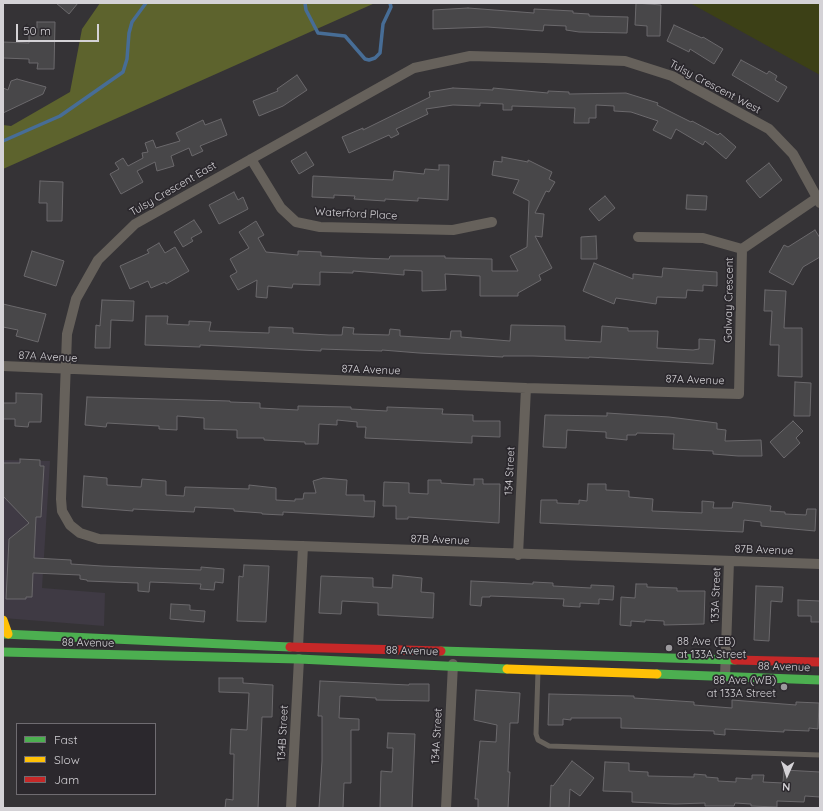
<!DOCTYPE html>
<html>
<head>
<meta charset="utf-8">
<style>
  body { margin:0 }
  #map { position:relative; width:823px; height:811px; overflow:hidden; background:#353336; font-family:Quicksand,sans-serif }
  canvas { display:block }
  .frame { position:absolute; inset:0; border:4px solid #d4d2d6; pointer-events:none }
  .legend { position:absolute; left:16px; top:723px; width:140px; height:72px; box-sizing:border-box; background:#2b282d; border:1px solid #6f6c71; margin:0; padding:5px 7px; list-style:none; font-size:12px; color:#d4d2d6 }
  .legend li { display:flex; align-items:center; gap:8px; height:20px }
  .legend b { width:20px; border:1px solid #6f6c71 }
  .north { position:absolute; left:767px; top:755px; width:40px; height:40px; -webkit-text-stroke:3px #2b282d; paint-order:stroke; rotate:183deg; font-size:11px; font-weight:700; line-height:16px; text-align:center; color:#d4d2d6 }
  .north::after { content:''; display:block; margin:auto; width:14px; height:18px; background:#d4d2d6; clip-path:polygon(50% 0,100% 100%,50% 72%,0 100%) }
  .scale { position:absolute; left:16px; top:24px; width:83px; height:18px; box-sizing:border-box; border:2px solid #d4d2d6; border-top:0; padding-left:5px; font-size:12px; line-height:14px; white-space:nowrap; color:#d4d2d6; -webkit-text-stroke:3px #2b282d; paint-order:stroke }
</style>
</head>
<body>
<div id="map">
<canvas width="823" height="811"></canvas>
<div class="frame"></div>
<ul class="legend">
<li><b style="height:5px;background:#4caf50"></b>Fast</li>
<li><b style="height:5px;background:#ffc107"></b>Slow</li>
<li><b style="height:5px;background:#c62828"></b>Jam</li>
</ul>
<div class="north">N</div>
<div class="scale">50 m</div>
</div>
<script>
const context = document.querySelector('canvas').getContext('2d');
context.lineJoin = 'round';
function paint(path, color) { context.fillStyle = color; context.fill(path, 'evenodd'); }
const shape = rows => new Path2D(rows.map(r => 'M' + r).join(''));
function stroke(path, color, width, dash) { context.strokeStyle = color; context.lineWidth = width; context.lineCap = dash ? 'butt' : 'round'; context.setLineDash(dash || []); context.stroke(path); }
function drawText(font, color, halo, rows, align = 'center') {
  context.font = font + ' Quicksand,sans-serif'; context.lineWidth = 3.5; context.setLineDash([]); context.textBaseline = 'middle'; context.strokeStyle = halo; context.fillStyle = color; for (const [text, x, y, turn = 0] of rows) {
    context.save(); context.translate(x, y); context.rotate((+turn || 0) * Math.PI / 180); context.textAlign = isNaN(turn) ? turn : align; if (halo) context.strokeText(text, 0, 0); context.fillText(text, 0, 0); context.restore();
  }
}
paint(shape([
  [3,460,50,461,42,588,105,593,104,626,3,618]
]), '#3f3a44');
paint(shape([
  [690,3,820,3,820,75]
]), '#3c4016');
paint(shape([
  [100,3,375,3,3,169,3,125,11,126,70,92,82,29]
]), '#5d632d');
stroke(shape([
  [305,3,306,10,318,33,345,36,365,59,369,60,375,58,380,53,383,24,391,7,390,3],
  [3,141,60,116,123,72,127,59,129,33,132,22,146,3]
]), '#476d96', 3.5);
const building = shape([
  [56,3,78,3,69,14,56,3],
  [636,3,661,5,660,36,647,36,647,26,635,25,636,3],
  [468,8,534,13,534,9,573,11,573,13,589,14,589,16,628,17,627,33,579,32,566,30,566,26,544,25,543,31,487,27,433,29,433,10,468,8],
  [37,22,55,22,54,69,37,69,38,63,29,63,29,59,3,58,3,42,29,43,29,28,37,28,37,22],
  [674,25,702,38,703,37,723,49,714,64,690,49,689,52,667,41,674,25],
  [741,60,767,74,769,71,777,76,775,80,787,87,778,102,732,75,741,60],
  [297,75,307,90,283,106,259,116,253,101,278,91,277,89,297,75],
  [17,79,46,87,43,94,3,113,3,88,8,90,11,81,17,79],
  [453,88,493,90,493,88,548,93,548,91,569,92,569,94,626,93,658,103,657,105,691,122,692,121,718,135,720,133,736,147,726,159,705,141,703,145,676,129,671,139,653,130,658,121,631,112,614,111,614,106,596,105,596,118,589,118,589,123,574,123,575,108,512,106,512,110,503,110,503,104,480,103,480,106,453,105,426,109,428,114,396,129,399,134,391,138,389,135,349,153,342,137,363,128,363,130,430,97,429,92,453,88],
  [221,119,227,135,200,146,203,151,192,156,189,148,171,156,174,166,157,171,155,162,137,171,143,182,121,194,110,174,119,169,115,163,123,158,128,166,143,158,142,153,148,152,145,143,153,140,156,148,180,141,176,133,203,120,205,125,221,119],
  [306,152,314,165,299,174,291,161,306,152],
  [502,157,528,162,528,160,552,172,549,179,555,182,549,192,546,191,535,213,544,214,542,237,535,236,552,268,539,275,541,280,518,293,518,296,480,296,480,276,445,274,446,290,422,291,422,271,404,270,404,275,353,271,353,273,320,272,320,285,293,284,292,288,268,286,267,298,256,297,257,280,238,290,230,276,237,272,230,259,249,248,239,232,256,221,264,235,258,238,266,252,298,255,298,251,321,252,321,256,361,258,389,259,390,256,445,256,445,258,492,259,492,271,518,271,510,256,527,247,529,201,513,193,519,180,492,175,494,161,502,162,502,157],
  [769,163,782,180,760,198,746,181,769,163],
  [439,165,449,165,448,200,418,198,418,201,385,199,385,201,354,199,355,196,334,195,334,198,312,197,313,176,393,180,394,171,424,174,425,169,439,170,439,165],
  [40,181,63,182,62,221,47,221,47,203,39,203,40,181],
  [234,192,238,200,243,197,248,209,219,224,209,205,234,192],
  [687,195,707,196,706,210,686,209,687,195],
  [605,196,615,208,599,221,589,209,605,196],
  [194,220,202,232,191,238,193,241,183,247,174,232,194,220],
  [815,230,820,238,820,257,803,267,793,285,769,272,784,245,788,247,815,230],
  [596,236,597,259,581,259,581,237,596,236],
  [159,243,165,253,175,247,189,271,166,284,165,282,151,288,148,281,130,289,120,266,149,253,147,250,159,243],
  [32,251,64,261,56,286,24,276,32,251],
  [594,263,633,279,633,274,662,277,663,268,717,272,717,286,703,285,703,291,687,290,686,298,657,297,656,304,616,298,614,304,583,291,594,263],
  [765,290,786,291,784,328,802,328,802,377,778,376,779,345,770,345,772,311,764,311,765,290],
  [102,300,134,301,133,321,111,320,110,348,95,348,96,325,100,326,102,300],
  [3,304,46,314,38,342,16,336,18,330,3,327,3,304],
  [146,316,168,316,167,324,189,325,189,321,211,322,209,331,269,333,269,327,293,328,293,333,329,335,342,335,343,327,354,328,353,334,389,335,390,329,400,330,400,336,450,339,451,331,461,331,461,337,510,341,511,325,565,326,565,340,601,342,602,326,628,328,628,331,658,331,657,348,693,350,699,349,699,339,715,340,713,364,589,357,589,358,533,356,503,356,503,357,419,353,382,350,382,351,321,349,321,351,200,345,200,347,145,345,146,316],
  [795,382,811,383,810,416,794,416,795,382],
  [16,393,42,394,41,422,29,422,28,427,15,426,15,419,3,419,3,403,16,403,16,393],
  [87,397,230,401,230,402,260,403,260,408,298,410,298,406,351,407,351,409,387,411,387,407,443,409,442,414,473,415,473,421,500,421,500,437,472,436,472,443,365,438,366,427,357,427,357,422,337,420,337,425,319,424,318,444,305,444,305,442,264,440,264,438,237,438,237,430,204,429,204,418,177,416,177,430,159,429,159,426,107,423,106,427,85,425,87,397],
  [607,413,669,417,717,423,717,429,726,430,725,441,761,440,762,456,738,456,713,454,713,451,673,449,674,434,637,433,636,435,627,435,627,440,606,438,606,432,567,430,566,448,543,447,545,415,607,416,607,413],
  [793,421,803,431,796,438,800,443,784,458,770,442,793,421],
  [20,459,40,460,40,466,44,466,41,517,36,517,34,558,71,560,71,564,102,566,201,570,201,567,224,569,223,583,215,582,214,590,200,589,201,584,150,582,149,592,138,591,138,583,87,581,87,580,80,579,80,575,33,573,32,597,26,597,26,599,6,599,9,539,29,523,3,496,3,463,20,463,20,459],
  [84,476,107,478,107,485,141,487,142,479,166,481,166,495,184,496,185,487,249,489,249,485,276,488,276,500,295,501,295,499,303,499,304,493,316,493,313,481,323,478,347,480,346,495,364,495,364,501,375,501,374,517,283,512,283,515,262,514,262,513,234,511,234,509,195,507,194,512,133,509,133,511,82,507,84,476],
  [474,479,483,479,483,484,500,484,499,523,408,517,408,519,396,519,396,506,383,506,384,482,409,483,409,493,428,494,428,480,441,480,441,483,474,485,474,479],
  [588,484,606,484,606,490,629,491,629,497,653,499,652,511,702,513,702,501,714,502,713,508,732,508,733,502,771,506,770,511,785,512,785,514,806,515,807,509,816,509,815,531,761,526,761,522,744,520,743,532,540,523,541,500,557,500,557,503,579,504,579,500,587,501,588,484],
  [244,565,269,566,266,622,237,621,239,576,243,577,244,565],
  [393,575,422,578,421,592,434,593,433,618,378,615,378,603,342,601,341,614,319,613,321,576,373,578,373,587,392,588,393,575],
  [471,581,533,584,533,582,553,583,553,586,591,588,591,585,614,586,613,600,599,599,599,604,580,603,580,607,563,606,564,599,490,596,490,597,482,597,481,606,470,605,471,581],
  [636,584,647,584,647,587,677,588,677,591,705,591,704,624,664,625,664,621,645,620,645,622,631,621,631,626,620,625,621,597,635,598,636,584],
  [756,586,783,587,782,602,771,601,769,641,754,640,756,586],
  [798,600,820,601,820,622,811,622,811,616,798,616,798,600],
  [171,604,190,605,190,610,205,611,204,622,170,619,171,604],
  [219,678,243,678,243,683,273,685,272,717,262,717,258,808,225,808,226,799,233,800,234,754,230,754,231,729,247,730,249,693,219,692,219,678],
  [320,681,409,685,409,684,429,684,429,701,376,700,376,698,340,696,339,718,359,719,359,730,351,730,351,783,344,783,343,808,319,808,322,761,322,716,318,716,320,681],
  [476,690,520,693,518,723,510,723,508,772,510,772,508,808,478,808,478,799,475,799,480,741,496,742,497,725,474,720,476,690],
  [549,694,634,696,634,698,694,702,694,705,732,708,732,700,796,705,796,702,819,703,818,729,809,728,809,731,784,730,784,732,725,729,725,735,714,734,714,731,621,728,621,718,571,718,571,720,563,719,563,725,548,725,549,694],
  [388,733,415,734,412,808,380,808,381,771,392,772,393,748,387,748,388,733],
  [572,761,594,778,580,796,570,789,569,808,550,808,551,785,553,786,572,761],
  [605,762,629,763,629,771,648,772,648,776,694,777,694,774,706,775,706,777,718,778,718,781,736,782,736,778,752,779,752,775,764,775,763,782,783,783,784,770,820,772,820,797,805,796,804,802,777,801,777,807,751,806,751,804,735,803,734,806,705,806,705,803,675,804,632,802,632,792,603,791,605,762]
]);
paint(building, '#484749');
stroke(building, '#6b696c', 1);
stroke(shape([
  [538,671,536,734,538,740,549,746,820,755]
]), '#66615b', 5);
stroke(shape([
  [251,159,281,208,296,222,320,227,453,230,492,222],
  [820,203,793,154,769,129,672,76,625,61,544,58,470,56,414,68,135,224,98,260,76,299,67,334,61,499,62,511,70,525,80,533,99,539,820,564],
  [638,237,703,238,742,249],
  [742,249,817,198],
  [3,366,526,388,739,394,742,249],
  [518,555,526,388],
  [298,647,303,546],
  [725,677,729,561],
  [291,808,299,659],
  [446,808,453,664]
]), '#66615b', 10);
stroke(shape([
  [3,634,290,647],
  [441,651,735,660],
  [3,652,299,659,507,669],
  [657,674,820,680]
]), '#4caf50', 9);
stroke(shape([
  [3,620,8,634],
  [507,669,657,674]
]), '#ffc107', 9);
stroke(shape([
  [290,647,441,651],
  [735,660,820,662]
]), '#c62828', 9);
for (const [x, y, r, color] of [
  [669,648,4,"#9c9a9e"],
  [784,687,4,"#9c9a9e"]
]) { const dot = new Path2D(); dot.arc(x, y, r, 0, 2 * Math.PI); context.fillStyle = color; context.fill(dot); stroke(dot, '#2b282d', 1.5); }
drawText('11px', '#d4d2d6', '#2b282d', [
  ["Tulsy Crescent West",715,87,28],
  ["Tulsy Crescent East",173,189,-30],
  ["Waterford Place",356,214,3],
  ["Galway Crescent",729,300,-89],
  ["87A Avenue",48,357,3],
  ["87A Avenue",371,370,2],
  ["87A Avenue",695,380,2],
  ["134 Street",510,471,-87],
  ["87B Avenue",440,540,2],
  ["87B Avenue",764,550,2],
  ["133A Street",716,595,-88],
  ["88 Avenue",88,643,1],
  ["88 Avenue",412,651,2],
  ["88 Avenue",784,667,2],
  ["134B Street",283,733,-87],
  ["134A Street",437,736,-87]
]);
drawText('11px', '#d4d2d6', '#2b282d', [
  ["88 Ave (EB)",677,642],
  ["at 133A Street",677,655],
  ["88 Ave (WB)",776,681,"right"],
  ["at 133A Street",776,694,"right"]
], 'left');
</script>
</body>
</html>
